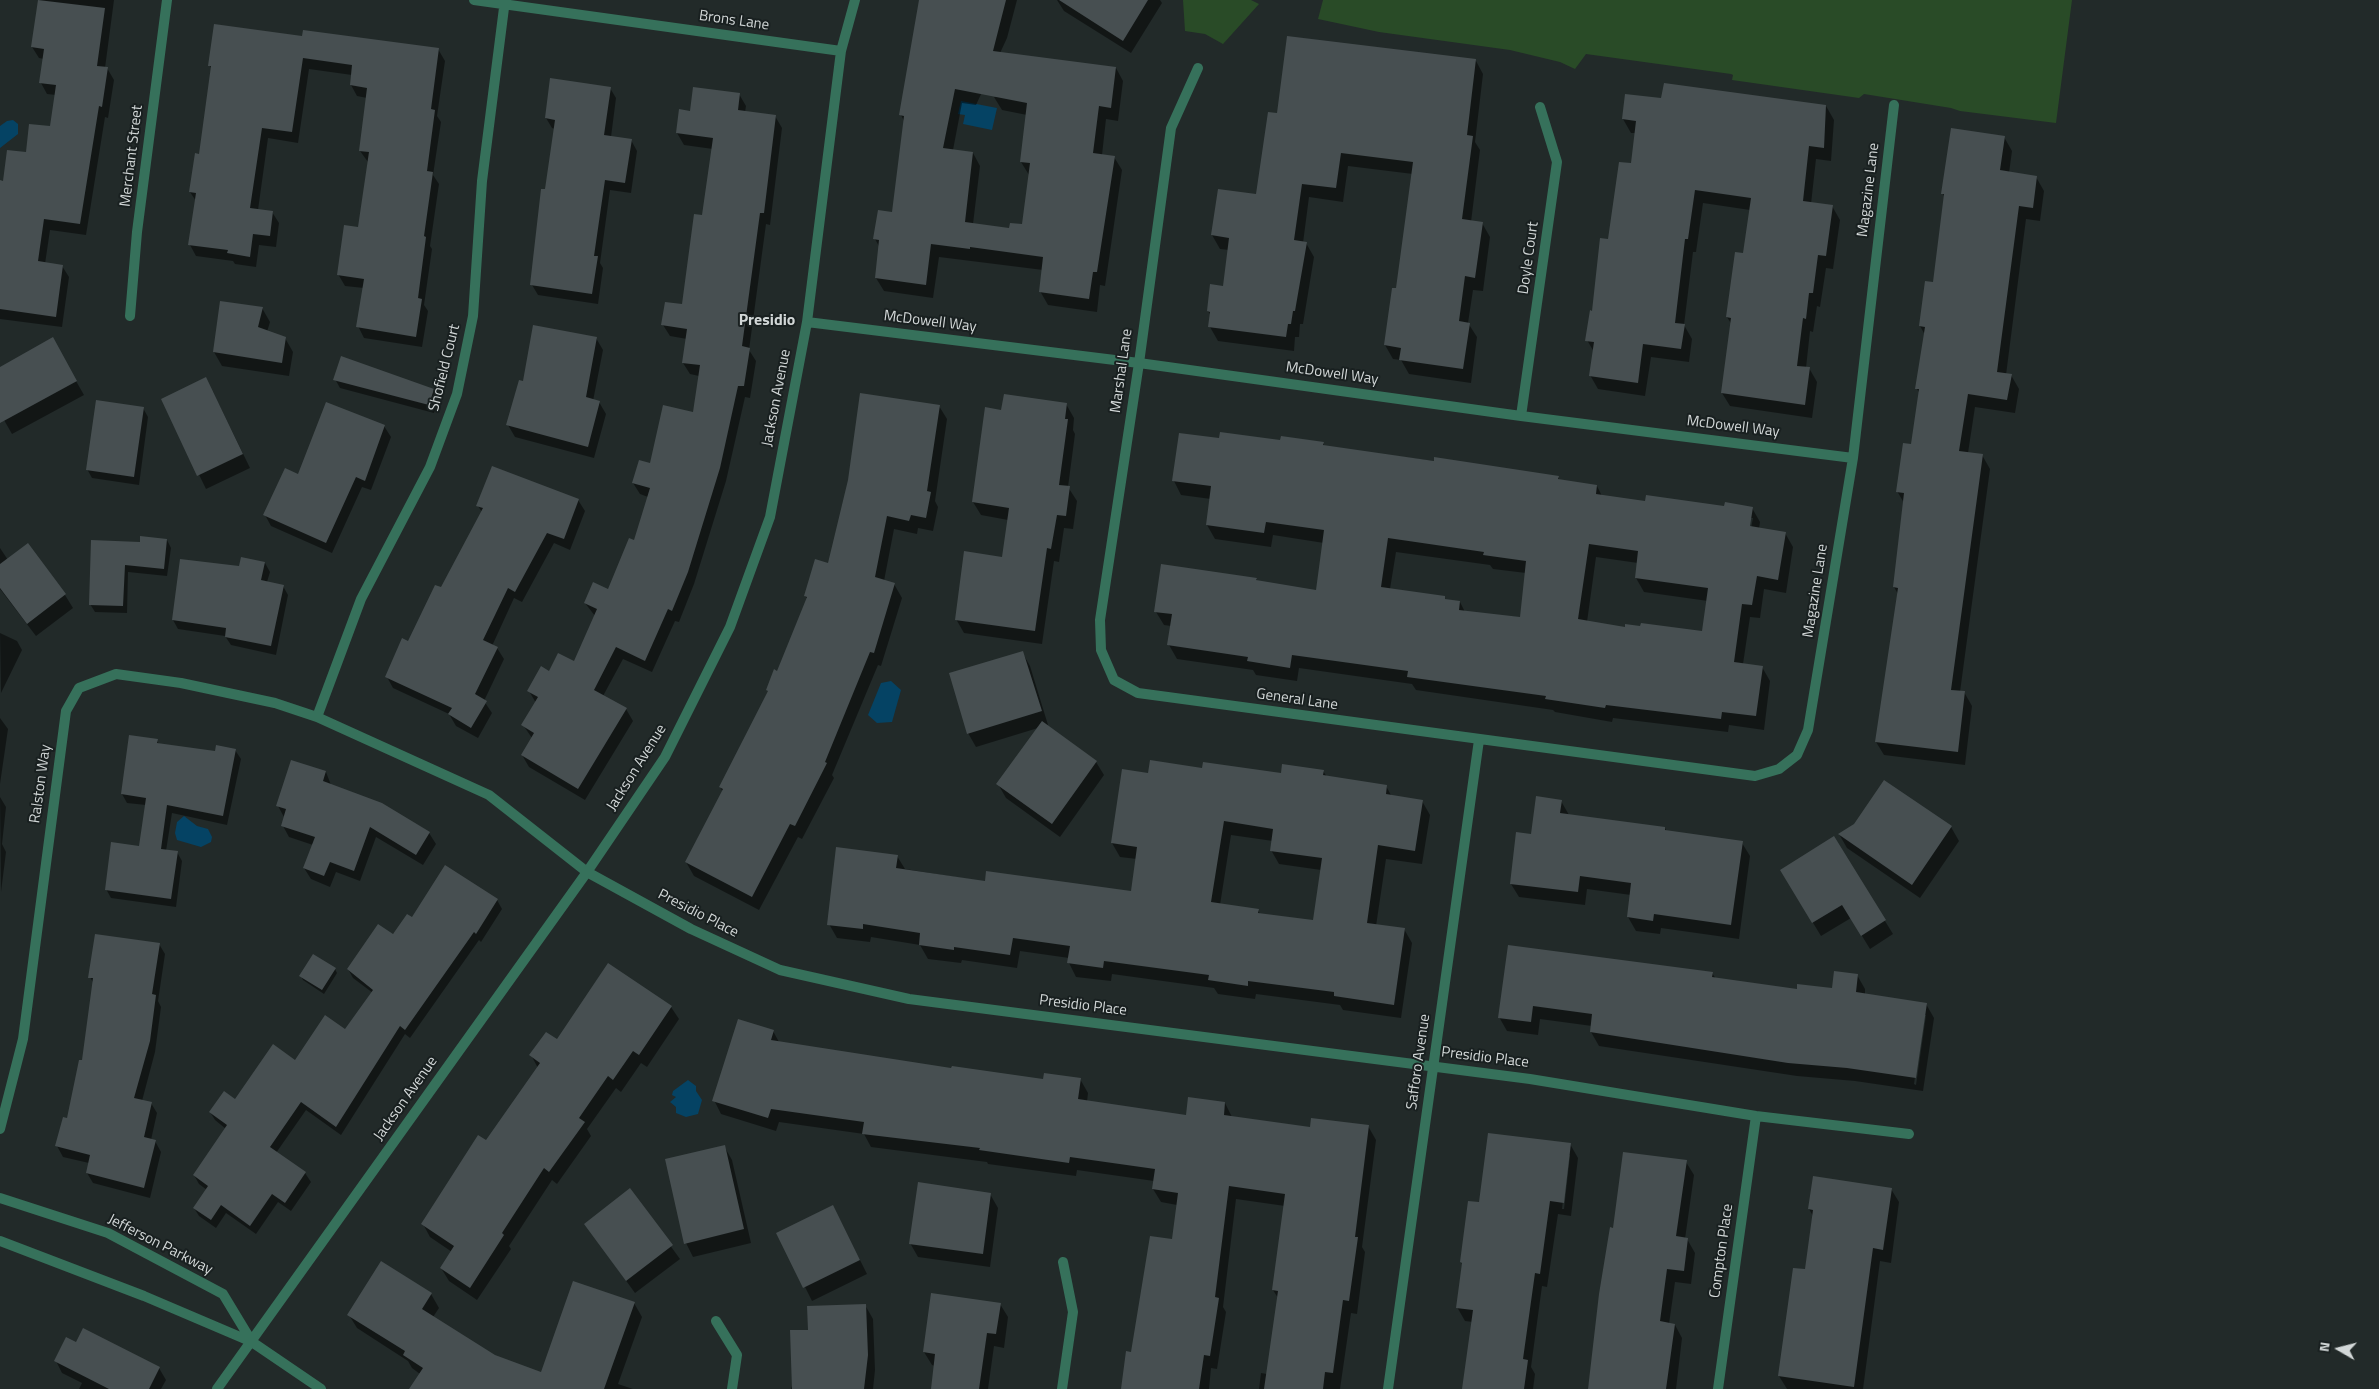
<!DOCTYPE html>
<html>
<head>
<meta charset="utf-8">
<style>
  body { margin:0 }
  #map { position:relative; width:2379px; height:1389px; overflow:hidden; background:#222a29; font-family:"Titillium Web",sans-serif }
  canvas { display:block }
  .north { position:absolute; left:2314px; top:1324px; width:50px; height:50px; -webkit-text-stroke:4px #192020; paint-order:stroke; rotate:278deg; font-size:14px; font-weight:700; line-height:20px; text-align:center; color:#d2d7d7 }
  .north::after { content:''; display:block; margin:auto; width:18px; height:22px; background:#d2d7d7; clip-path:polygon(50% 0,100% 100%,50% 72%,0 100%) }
</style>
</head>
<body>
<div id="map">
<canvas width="2379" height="1389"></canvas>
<div class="north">N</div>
</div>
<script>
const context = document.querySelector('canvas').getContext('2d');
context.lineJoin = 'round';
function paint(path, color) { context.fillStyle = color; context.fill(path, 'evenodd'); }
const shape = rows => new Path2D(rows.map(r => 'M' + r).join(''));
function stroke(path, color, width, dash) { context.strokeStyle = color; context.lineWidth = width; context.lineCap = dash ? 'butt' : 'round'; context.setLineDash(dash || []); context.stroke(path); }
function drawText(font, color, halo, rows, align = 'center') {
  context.font = font + ' "Titillium Web",sans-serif'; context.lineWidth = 4; context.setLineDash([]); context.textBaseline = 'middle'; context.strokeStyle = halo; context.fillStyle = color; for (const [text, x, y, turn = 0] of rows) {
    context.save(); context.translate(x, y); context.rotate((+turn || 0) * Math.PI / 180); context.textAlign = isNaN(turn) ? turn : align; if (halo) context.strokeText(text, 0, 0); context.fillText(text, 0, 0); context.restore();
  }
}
paint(shape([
  [1183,0,1251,0,1259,4,1223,44,1205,34,1185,31],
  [1323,0,2072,0,2056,123,1960,111,1951,108,1864,94,1859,98,1732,80,1733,75,1731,74,1586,54,1575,69,1560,62,1510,50,1379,32,1318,19]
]), '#294b27');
paint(shape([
  [961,101,997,108,992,130,963,124,965,115,958,114],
  [13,120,18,124,18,134,0,148,0,126,7,121],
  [891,681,901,690,892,722,877,723,868,715,881,683],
  [184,816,197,826,208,829,212,837,211,842,201,847,177,840,175,833,177,822],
  [688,1080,696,1086,696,1091,702,1100,698,1114,686,1117,676,1113,676,1107,670,1102,676,1097,672,1095,673,1091]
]), '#054364');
paint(shape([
  [39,0,114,0,105,68,107,68,114,80,108,118,105,117,86,235,50,230,45,264,62,266,69,277,62,327,0,319,0,182,4,182,51,128,56,95,47,94,41,83,44,59,39,58,32,47],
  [920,0,1017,0,1007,38,976,105,962,103,953,150,973,153,980,166,973,224,1010,229,1023,226,1029,175,1021,162,1027,115,1002,110,994,97,1116,68,1123,81,1118,121,1106,119,1102,155,1114,157,1122,170,1105,286,1100,285,1097,312,1048,305,1040,291,1043,270,939,257,933,298,884,291,876,278,880,248,875,239,893,213,904,121,901,115],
  [1057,0,1160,0,1162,3,1131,53,1064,11],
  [303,38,438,49,445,61,437,116,441,122,433,175,439,184,430,246,432,249,424,305,428,311,422,347,364,338,358,326,364,288,345,286,338,274,359,228,368,162,360,151,367,98,357,96,351,85,352,75,309,69,298,143,268,138,258,210,272,212,279,223,276,247,259,245,256,267,235,264,233,261,196,256,190,245,196,201,190,192,200,155,212,70,210,66],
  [1476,61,1483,74,1475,142,1480,150,1471,222,1482,223,1490,237,1483,291,1473,290,1468,323,1477,337,1471,383,1409,374,1401,360,1393,359,1385,345,1397,290,1413,174,1348,166,1343,202,1309,197,1303,243,1306,243,1314,257,1303,324,1300,324,1299,337,1295,337,1294,351,1218,341,1210,327,1211,316,1208,311,1225,287,1229,250,1220,249,1212,235,1257,196,1278,114],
  [610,88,616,98,611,137,631,140,637,151,631,193,610,190,600,263,603,268,598,304,538,295,532,285,555,129,552,128,546,118],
  [739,94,746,106,745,112,775,116,782,128,770,225,766,224,749,350,756,361,750,398,745,397,726,481,694,584,679,622,675,621,652,672,623,659,603,696,626,709,633,721,585,800,529,767,522,755,532,738,523,725,536,703,529,691,549,672,574,663,595,616,585,603,609,591,635,541,648,497,640,494,633,483,694,414,699,376,690,374,683,363,687,339,670,336,663,325,683,305,703,216,713,149,684,145,677,133,691,112],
  [1663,100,1826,106,1834,120,1831,161,1816,159,1811,204,1832,206,1840,220,1833,269,1826,268,1820,307,1817,306,1813,332,1810,331,1806,368,1809,368,1817,382,1812,418,1730,406,1722,393,1732,325,1727,317,1744,255,1750,210,1703,203,1696,252,1693,252,1684,325,1692,339,1689,362,1651,357,1645,396,1598,389,1590,375,1594,352,1587,340,1609,241,1632,165,1636,133,1631,133,1623,119],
  [2004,137,2012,151,2009,173,2036,177,2044,191,2040,221,2026,219,2006,375,2011,375,2019,389,2015,413,1975,407,1968,453,1982,455,1990,469,1960,692,1964,692,1972,706,1965,765,1884,755,1876,742,1898,594,1894,587,1904,503,1897,491,1912,445,1920,394,1917,389,1925,335,1920,326,1934,284,1945,199,1943,194],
  [222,302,262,308,270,322,267,332,285,338,293,352,289,376,222,366,214,352],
  [596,338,603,350,593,401,599,402,606,414,594,458,515,437,508,425,524,382],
  [60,353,84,395,12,434,0,413,0,368],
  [335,379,433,390,439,399,434,413,340,388],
  [213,392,250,468,206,489,162,399],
  [1066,404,1074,418,1073,430,1075,434,1068,487,1077,501,1073,529,1064,528,1059,562,1054,561,1042,644,964,633,956,619,1003,558,1008,520,981,515,973,502,1002,411],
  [939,406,947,419,935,501,938,507,933,531,918,528,917,534,894,529,884,581,894,584,902,598,881,666,878,665,832,775,834,778,802,839,798,837,759,910,694,876,686,862,723,792,720,787,778,673,808,600,805,596,829,564,849,480],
  [143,408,148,417,139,485,92,478,87,469],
  [384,426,391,437,371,490,362,487,332,553,271,526,265,515,299,476],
  [1220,440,1323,443,1325,447,1558,477,1560,481,1597,486,1602,496,1646,503,1752,508,1760,522,1759,529,1785,533,1793,547,1786,593,1764,589,1760,618,1750,617,1743,664,1762,667,1770,681,1764,730,1729,725,1728,732,1613,718,1612,722,1555,712,1553,710,1416,690,1412,684,1299,668,1297,681,1256,675,1253,670,1177,659,1169,645,1171,626,1164,625,1156,612,1256,579,1258,582,1317,591,1324,543,1273,535,1271,547,1215,539,1207,525,1211,499,1181,495,1174,481],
  [1750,518,1753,518,1750,533,1748,532],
  [1396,552,1490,565,1493,569,1526,573,1521,619,1465,612,1460,602,1446,600,1444,597,1390,589],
  [1596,557,1638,563,1636,578,1644,592,1708,601,1703,632,1626,628,1587,622],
  [578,500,585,511,570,550,554,543,522,602,514,598,492,646,497,648,504,659,484,701,492,713,478,738,456,726,449,714,393,688,387,677,441,589,482,512,478,506],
  [167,540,171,548,167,576,128,572,127,613,95,612,90,604,141,543],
  [0,548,8,560,65,595,73,608,36,636,0,589],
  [265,563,270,572,267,582,283,586,288,595,276,655,231,645,225,636,178,629,173,620,240,568],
  [0,633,17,641,22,650,1,693],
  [1022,652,1030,666,1048,725,1046,726,1096,762,1104,775,1060,837,1006,798,998,784,1038,728,976,747,968,733],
  [0,718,8,729,0,784],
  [157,741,159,744,216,752,235,750,241,759,227,825,172,813,166,851,177,852,182,861,176,907,111,898,106,889,140,847,146,805,127,803,122,794],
  [1203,769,1282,775,1323,771,1327,777,1386,786,1392,797,1422,801,1430,815,1422,864,1386,859,1376,926,1404,929,1412,943,1401,1018,1343,1010,1340,1005,1256,994,1255,999,1218,994,1214,988,1112,974,1111,981,1076,977,1069,963,1069,958,1020,951,1017,968,962,960,961,963,928,959,920,945,871,937,870,942,837,938,829,924,897,856,905,869,986,882,1132,892,1137,859,1120,857,1112,843,1150,775],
  [1231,835,1273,841,1271,850,1279,864,1321,870,1314,921,1260,914,1258,910,1220,905],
  [326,772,331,785,429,833,436,844,423,865,376,837,360,881,336,872,330,887,311,879,304,868,313,845,289,837,283,826,284,817,278,806],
  [0,797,6,807,2,844,6,852,1,892],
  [1561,801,1569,815,1665,828,1667,832,1742,843,1750,856,1739,939,1661,928,1660,934,1636,931,1628,917,1631,895,1587,889,1585,905,1519,897,1511,884,1532,835],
  [1951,827,1959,841,1920,898,1847,848,1839,834],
  [1781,870,1885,921,1893,934,1870,949,1851,918,1821,936],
  [497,900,502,909,481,942,479,940,410,1038,405,1034,341,1135,306,1110,276,1153,305,1173,311,1182,291,1211,278,1202,256,1234,226,1213,216,1228,199,1216,194,1208,207,1190,199,1184,194,1175,226,1129,215,1120,210,1112,235,1101,346,1031,373,993,353,978,348,969,412,919],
  [159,944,165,954,158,1001,161,1007,155,1052,142,1101,151,1103,157,1113,151,1140,155,1141,161,1152,150,1198,93,1183,87,1173,89,1163,63,1157,57,1146,67,1119,83,1062,94,984,90,977],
  [1509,946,1712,973,1716,979,1798,991,1833,989,1857,975,1865,989,1865,995,1926,1004,1934,1018,1923,1091,1855,1081,1797,1076,1599,1046,1591,1032,1592,1026,1540,1019,1538,1035,1507,1031,1499,1017],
  [1924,1015,1926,1015,1916,1085,1914,1084],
  [335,969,337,973,324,994,303,980,301,976],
  [671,1007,679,1019,647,1067,641,1063,621,1092,616,1088,587,1129,591,1136,557,1184,552,1180,509,1246,511,1249,477,1300,449,1281,441,1268,452,1252,430,1237,423,1224,486,1142,538,1068,531,1055,557,1041],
  [773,1031,779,1042,952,1069,1044,1080,1080,1079,1088,1093,1087,1102,1187,1116,1225,1103,1232,1117,1311,1129,1368,1126,1376,1140,1362,1247,1365,1252,1357,1314,1351,1313,1340,1389,1259,1389,1261,1373,1267,1374,1278,1298,1273,1290,1285,1206,1236,1199,1223,1307,1226,1312,1217,1369,1211,1368,1209,1389,1122,1389,1132,1353,1173,1240,1177,1205,1161,1202,1153,1189,1154,1181,1077,1170,1076,1176,988,1164,987,1162,871,1147,864,1134,779,1122,776,1131,721,1114,714,1100],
  [1570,1144,1578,1158,1571,1216,1558,1214,1547,1287,1542,1286,1531,1367,1535,1374,1533,1389,1464,1389,1473,1322,1465,1321,1457,1307,1463,1266,1461,1262,1481,1204],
  [1568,1155,1570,1155,1564,1209,1562,1209],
  [724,1146,732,1160,751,1243,693,1257,686,1243],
  [1686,1162,1694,1175,1685,1239,1687,1239,1695,1253,1691,1284,1675,1282,1669,1324,1675,1325,1682,1338,1676,1389,1588,1389,1614,1229],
  [1891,1189,1899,1202,1891,1263,1880,1261,1863,1389,1787,1389,1779,1376,1806,1271,1813,1216,1809,1209],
  [630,1190,680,1259,635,1293,585,1224],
  [990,1194,998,1208,990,1267,918,1257,910,1243],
  [840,1220,867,1274,812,1301,778,1233],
  [431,1294,439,1308,433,1317,494,1356,542,1374,634,1303,642,1317,618,1384,633,1389,413,1389,420,1374,412,1368,408,1361,357,1328,349,1315],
  [1000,1304,1008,1317,1004,1348,994,1346,988,1389,932,1389,935,1366,932,1365,924,1352],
  [865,1305,873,1319,875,1370,873,1389,791,1389,810,1331],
  [76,1343,159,1368,166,1380,161,1389,79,1389,82,1383,62,1373,56,1361]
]), '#0007');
paint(shape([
  [38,0,105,8,97,66,108,67,102,107,99,106,80,224,44,219,38,261,63,265,56,317,0,309,0,180,3,181,7,150,26,152,29,124,50,126,56,85,39,83,44,49,31,47],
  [919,0,1006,0,993,51,1116,67,1111,108,1099,106,1093,153,1115,156,1097,272,1093,272,1089,299,1039,292,1043,257,970,247,970,249,931,244,926,285,875,278,879,240,873,239,878,210,892,212,904,116,899,115],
  [955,89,1027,103,1020,162,1030,163,1022,224,1010,223,1009,228,965,222,973,152,943,148],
  [1059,0,1148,0,1123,41],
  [214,24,302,36,303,30,439,48,431,109,435,110,427,171,433,172,424,236,426,237,418,298,422,299,416,337,356,327,364,279,337,275,344,225,358,227,369,152,359,151,367,88,350,85,352,65,303,58,292,132,262,128,250,208,273,211,270,236,253,234,250,257,227,253,228,250,188,245,196,193,189,192,195,153,199,154,211,66,208,66],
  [1287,36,1476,59,1467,135,1473,136,1462,219,1483,222,1475,278,1465,276,1459,321,1470,323,1463,369,1399,360,1401,348,1384,345,1392,288,1396,288,1413,162,1341,153,1336,188,1302,184,1294,240,1307,242,1295,311,1293,311,1291,324,1288,324,1286,337,1208,327,1210,312,1207,311,1210,284,1223,286,1229,238,1211,235,1218,189,1256,194,1268,112,1277,113],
  [550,78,611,87,604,135,632,139,625,183,605,180,594,256,598,256,592,294,530,285,541,189,545,189,555,120,545,118],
  [1664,83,1826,105,1824,148,1809,146,1803,201,1833,205,1826,256,1818,255,1813,293,1809,293,1806,319,1803,318,1797,366,1810,367,1805,405,1721,393,1731,318,1726,317,1735,252,1743,253,1751,198,1695,190,1688,239,1685,239,1675,323,1685,324,1681,349,1643,344,1638,383,1589,376,1594,342,1585,341,1590,310,1592,311,1600,238,1608,239,1619,162,1631,163,1636,121,1622,119,1625,94,1661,98],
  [693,87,740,93,738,110,776,115,764,213,760,213,742,346,750,348,744,386,738,386,720,468,688,572,672,611,668,609,645,661,616,647,594,690,627,708,578,789,521,755,534,733,521,725,538,697,527,691,541,666,549,671,558,653,574,661,597,609,584,603,593,582,608,589,629,538,634,540,650,488,632,483,639,460,650,463,663,405,693,412,700,365,682,363,687,329,661,325,665,302,682,304,694,214,702,215,713,138,676,133,679,109,690,111],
  [1951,128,2005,136,2000,170,2037,176,2033,208,2019,206,1997,372,2012,374,2007,400,1968,394,1959,451,1983,454,1951,690,1965,691,1958,752,1875,742,1898,588,1893,587,1904,493,1896,492,1903,443,1911,444,1919,389,1915,389,1925,327,1919,326,1925,281,1933,282,1944,194,1941,194],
  [220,301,263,307,258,327,286,337,282,363,213,352],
  [533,325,597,337,586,397,600,401,588,447,506,425,519,380,523,381],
  [53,337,77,381,0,423,0,367],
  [341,356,434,389,429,405,333,380],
  [206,377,243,454,197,476,161,399],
  [860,393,940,405,927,491,931,492,926,518,911,515,909,521,887,516,875,577,895,583,874,653,870,652,825,762,827,763,795,826,790,824,752,897,685,862,723,789,719,787,768,691,766,690,774,669,777,671,807,597,804,596,815,559,828,563,848,480],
  [1004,394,1067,403,1065,419,1068,419,1059,485,1070,486,1066,516,1057,515,1051,549,1047,548,1035,631,955,620,964,551,1002,557,1009,508,972,502,985,407,1001,410],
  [96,400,144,407,134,477,86,470],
  [326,402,385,425,365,481,356,477,326,543,263,515,285,468,298,474],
  [1220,432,1280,440,1281,436,1324,442,1323,445,1434,461,1434,457,1559,476,1558,479,1597,485,1596,494,1645,501,1646,495,1724,506,1725,502,1753,507,1750,526,1786,532,1778,580,1757,576,1752,605,1742,604,1734,662,1763,666,1756,716,1722,712,1721,719,1606,705,1605,708,1545,699,1546,696,1407,677,1408,671,1292,655,1290,668,1247,661,1248,657,1167,645,1172,614,1154,612,1161,564,1257,578,1256,580,1316,590,1324,530,1266,522,1264,533,1206,525,1211,486,1172,481,1179,433,1219,438],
  [1388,538,1484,552,1483,555,1526,561,1520,617,1459,610,1460,601,1445,599,1445,596,1381,587],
  [1589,544,1638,551,1635,578,1708,588,1702,631,1641,623,1640,626,1625,624,1625,627,1578,619],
  [492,466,579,499,564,539,547,533,515,592,508,588,483,640,498,647,475,694,487,701,471,728,448,714,452,708,385,677,402,638,408,641,435,585,441,587,483,508,476,506],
  [140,536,167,539,164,569,125,565,123,606,89,605,91,540,140,542],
  [28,543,66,594,27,624,0,588,0,564],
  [241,557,265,562,261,580,284,585,271,646,225,637,226,628,172,620,180,559,239,566],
  [1023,651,1042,711,967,734,949,673],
  [1042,721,1097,761,1052,824,996,784],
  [129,735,158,739,157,743,215,751,216,745,236,749,223,816,167,805,161,849,178,851,171,899,105,890,111,842,139,846,146,798,121,794],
  [291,760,326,771,323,781,382,803,430,832,416,855,370,827,354,871,330,862,324,876,303,868,315,837,281,826,286,809,276,806],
  [1150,760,1202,768,1203,762,1281,773,1282,764,1324,770,1323,775,1387,785,1386,794,1423,800,1415,851,1378,845,1367,923,1405,928,1394,1005,1334,996,1334,992,1248,981,1248,986,1208,980,1209,975,1104,961,1103,968,1067,963,1070,946,1013,938,1010,955,954,947,954,950,919,945,920,933,863,924,863,929,827,925,836,847,898,855,896,868,985,881,986,871,1131,891,1137,847,1111,843,1122,769,1148,773],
  [1224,821,1273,829,1270,851,1322,858,1313,920,1258,913,1259,909,1211,902],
  [1884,780,1952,826,1912,885,1838,834,1854,824],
  [1536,796,1562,800,1560,813,1665,827,1665,830,1743,841,1731,925,1654,914,1653,921,1627,917,1631,883,1580,876,1578,892,1510,884,1516,832,1531,834],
  [1834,836,1886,920,1861,936,1842,905,1812,923,1780,870],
  [445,865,498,899,476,934,474,932,405,1030,400,1026,336,1127,301,1102,270,1147,306,1172,285,1203,272,1194,250,1226,221,1205,211,1220,193,1208,208,1186,193,1175,227,1125,209,1112,224,1091,235,1099,273,1044,295,1060,325,1015,345,1029,373,990,347,969,378,924,393,934,407,914,412,917],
  [95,934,160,943,152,994,156,995,150,1041,134,1098,152,1102,144,1137,156,1140,144,1188,86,1173,90,1155,55,1146,63,1117,67,1118,79,1060,82,1060,93,978,88,978],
  [1508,945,1713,972,1712,977,1797,989,1797,984,1832,988,1834,971,1858,974,1856,992,1927,1003,1916,1078,1847,1068,1788,1063,1590,1032,1592,1014,1533,1006,1531,1022,1498,1018],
  [313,954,336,968,322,990,299,976],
  [608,963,672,1006,639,1055,633,1051,613,1080,608,1076,579,1118,585,1122,549,1172,544,1168,502,1233,504,1235,470,1288,440,1268,454,1246,421,1224,478,1135,486,1140,540,1063,529,1055,546,1032,557,1039],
  [738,1019,774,1030,771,1040,951,1068,952,1066,1043,1079,1044,1073,1081,1078,1078,1099,1186,1115,1188,1097,1225,1102,1224,1115,1310,1127,1311,1118,1369,1125,1355,1237,1358,1237,1349,1301,1343,1300,1333,1373,1325,1372,1323,1389,1264,1389,1278,1291,1272,1290,1285,1194,1229,1186,1215,1297,1219,1298,1210,1356,1204,1355,1199,1389,1121,1389,1126,1351,1131,1352,1150,1236,1172,1239,1178,1193,1152,1189,1155,1169,1070,1157,1069,1163,979,1150,980,1148,862,1134,864,1122,771,1109,768,1118,712,1101],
  [1488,1133,1571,1143,1564,1203,1550,1201,1540,1274,1535,1273,1523,1359,1528,1360,1524,1389,1462,1389,1473,1310,1456,1308,1462,1263,1460,1262,1468,1201,1479,1202],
  [725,1145,744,1229,684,1244,665,1159],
  [1623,1152,1687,1160,1676,1236,1688,1238,1684,1271,1667,1269,1660,1321,1675,1324,1666,1389,1588,1389,1599,1294,1610,1227,1613,1228],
  [1813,1176,1892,1188,1883,1250,1873,1248,1854,1387,1778,1376,1793,1268,1805,1269,1813,1210,1808,1209],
  [918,1182,991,1193,983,1254,909,1244],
  [630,1188,673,1245,626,1281,584,1224],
  [833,1205,860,1260,803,1288,776,1233],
  [381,1261,432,1293,422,1309,495,1355,541,1372,573,1281,635,1302,604,1389,409,1389,423,1368,403,1355,405,1351,347,1315],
  [931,1293,1001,1303,996,1334,987,1333,979,1389,931,1389,935,1354,923,1352],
  [866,1304,868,1355,864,1389,792,1389,790,1330,808,1330,807,1306],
  [83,1328,160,1367,149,1389,109,1389,54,1361,66,1337,76,1342]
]), '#474f51');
stroke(shape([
  [474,0,841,51],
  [1198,68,1171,128,1139,363,1100,620,1101,650,1114,680,1138,693,1755,776,1779,769,1797,755,1808,730,1853,458,1894,105],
  [130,316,137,232,167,0],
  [807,322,1139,363,1521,416,1853,458],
  [1521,416,1557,162,1540,107],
  [317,717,361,599,430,467,457,394,473,316,482,181,505,0],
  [0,1129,23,1039,66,711,79,688,116,674,181,683,275,703,317,717,489,795,587,872,691,929,780,970,909,999,1530,1079,1756,1116,1909,1134],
  [0,1198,108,1233,223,1294,252,1342],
  [0,1241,144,1296,252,1342,321,1389],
  [716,1321,737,1355,732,1389],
  [217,1389,587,872,665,757,730,627,770,517,807,322,841,51,855,0],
  [1062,1389,1073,1312,1063,1262],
  [1388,1389,1479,740],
  [1718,1389,1756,1116]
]), '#36715b', 10);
drawText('15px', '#d2d7d7', '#192020', [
  ["Brons Lane",734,21,8],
  ["Merchant Street",132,156,-83],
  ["Magazine Lane",1869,190,-83],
  ["Doyle Court",1529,258,-82],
  ["McDowell Way",930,322,7],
  ["Shofield Court",445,368,-76],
  ["Marshal Lane",1122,371,-82],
  ["McDowell Way",1332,374,8],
  ["Jackson Avenue",777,398,-79],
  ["McDowell Way",1733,427,7],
  ["Magazine Lane",1816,591,-81],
  ["General Lane",1297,700,8],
  ["Jackson Avenue",637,768,-58],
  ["Ralston Way",41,784,-82],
  ["Presidio Place",698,914,27],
  ["Presidio Place",1083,1006,7],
  ["Presidio Place",1485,1058,7],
  ["Safforo Avenue",1419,1062,-82],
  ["Jackson Avenue",406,1099,-55],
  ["Jefferson Parkway",160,1245,27],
  ["Compton Place",1722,1251,-82]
]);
drawText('bold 16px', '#d2d7d7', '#192020', [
  ["Presidio",767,321]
]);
</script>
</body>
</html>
